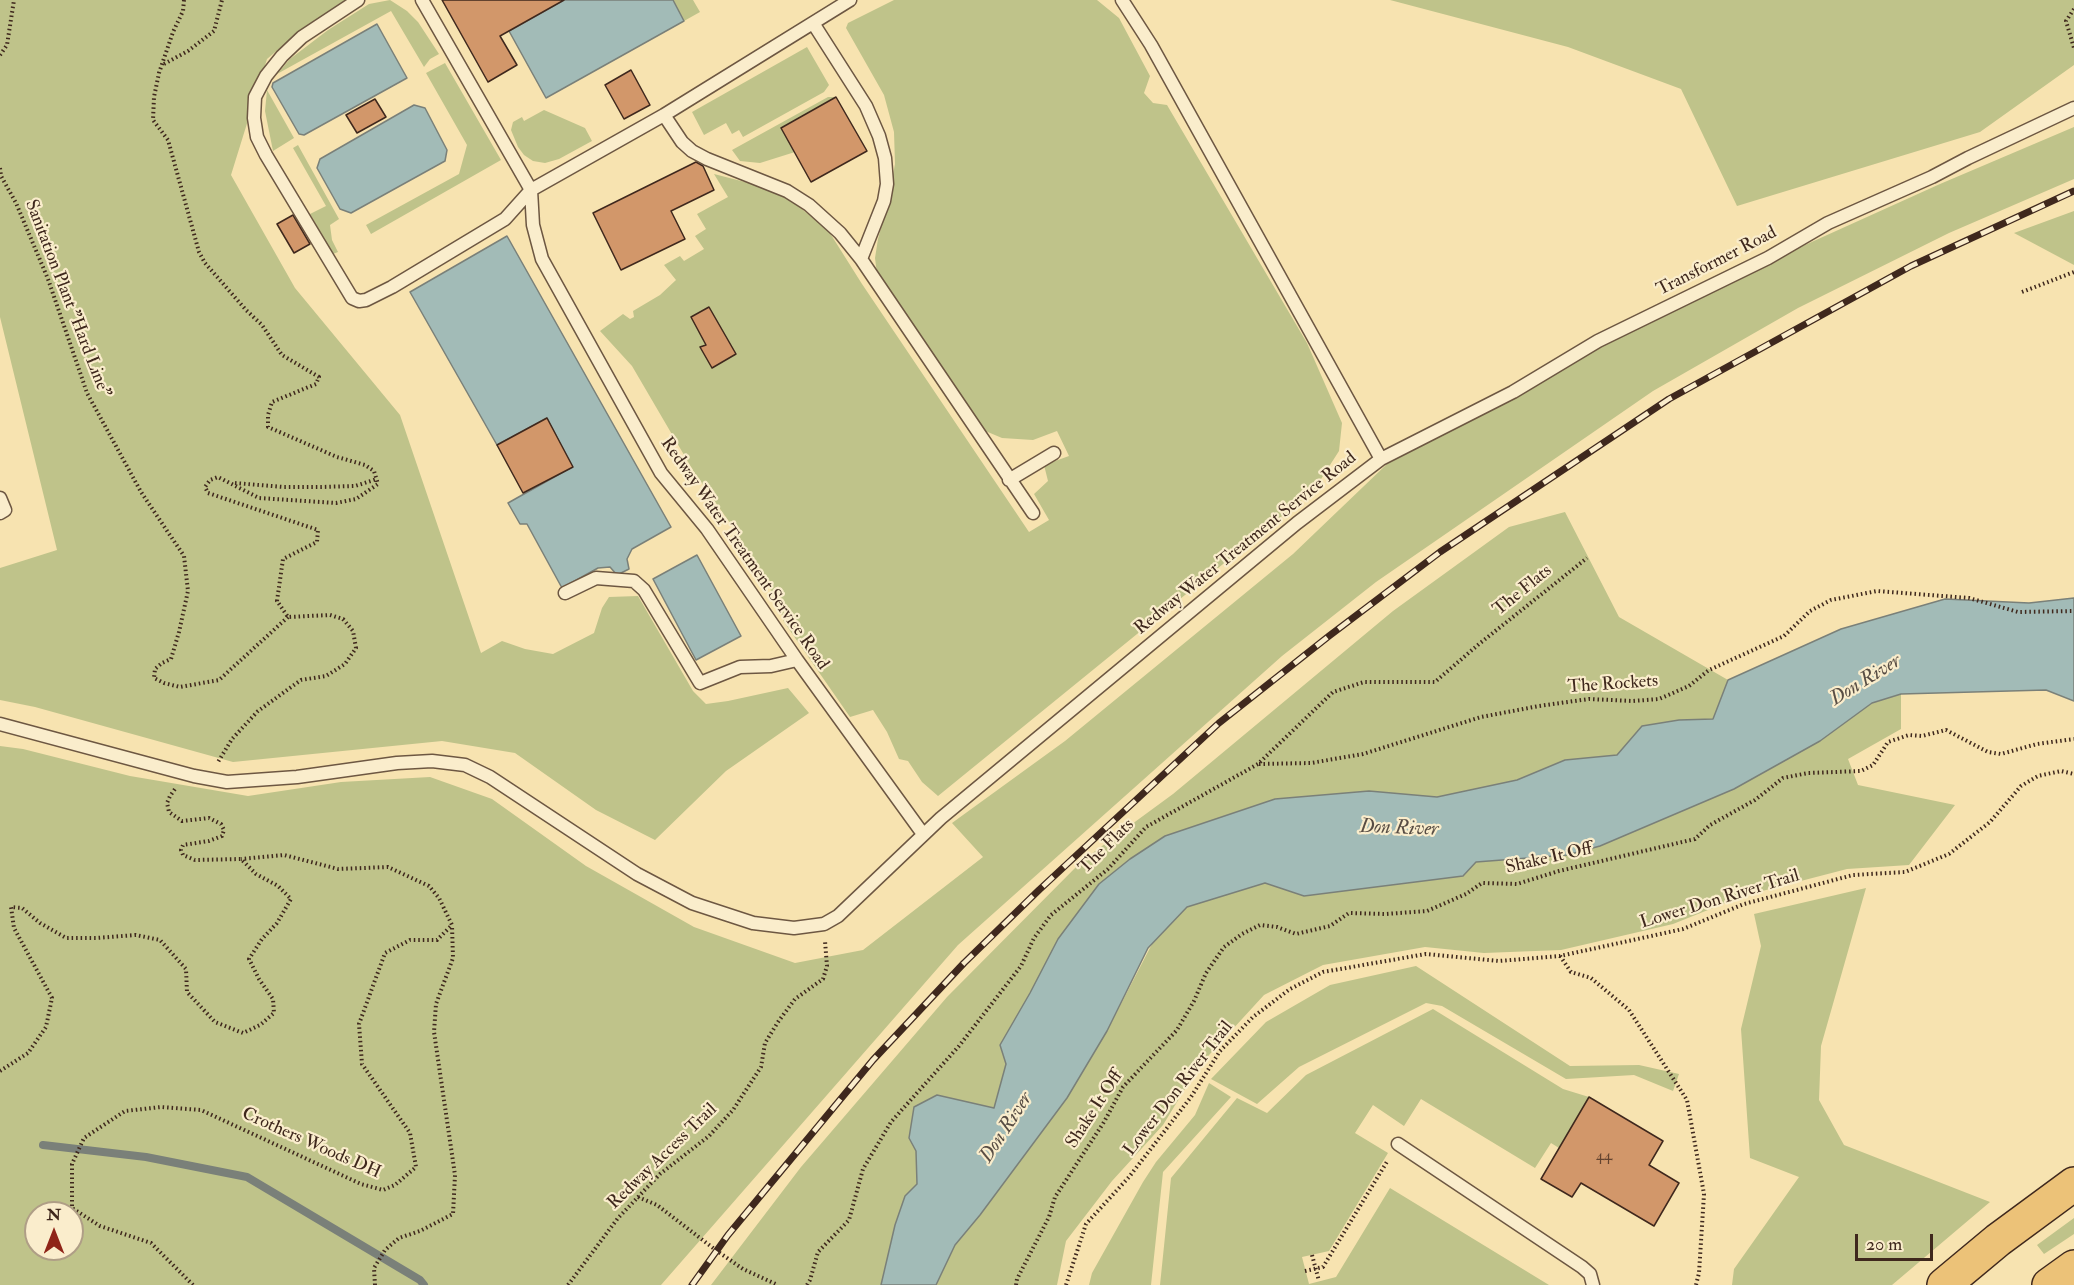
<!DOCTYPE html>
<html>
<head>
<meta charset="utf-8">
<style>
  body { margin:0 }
  #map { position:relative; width:2074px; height:1285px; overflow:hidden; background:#f7e3b0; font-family:"IM FELL Double Pica",serif }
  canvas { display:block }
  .north { position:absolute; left:24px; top:1201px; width:60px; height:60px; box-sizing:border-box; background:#faedcc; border:2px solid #af9e86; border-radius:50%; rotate:0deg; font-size:16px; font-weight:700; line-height:24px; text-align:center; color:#3f281d }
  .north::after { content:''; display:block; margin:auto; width:21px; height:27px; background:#8f2418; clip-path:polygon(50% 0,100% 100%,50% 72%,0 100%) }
  .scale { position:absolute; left:1855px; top:1234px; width:78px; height:27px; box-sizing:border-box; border:3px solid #3f281d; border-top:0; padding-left:8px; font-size:18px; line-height:21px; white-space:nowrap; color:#3f281d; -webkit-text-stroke:4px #faedcc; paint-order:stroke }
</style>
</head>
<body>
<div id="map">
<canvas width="2074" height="1285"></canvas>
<div class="north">N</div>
<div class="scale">20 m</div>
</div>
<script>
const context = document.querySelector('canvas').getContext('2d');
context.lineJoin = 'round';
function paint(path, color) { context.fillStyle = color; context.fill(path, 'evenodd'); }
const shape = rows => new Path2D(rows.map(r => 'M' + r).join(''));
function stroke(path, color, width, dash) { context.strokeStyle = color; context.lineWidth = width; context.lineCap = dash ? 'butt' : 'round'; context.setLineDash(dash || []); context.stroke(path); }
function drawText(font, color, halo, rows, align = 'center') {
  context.font = font + ' "IM FELL Double Pica",serif'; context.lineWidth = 4.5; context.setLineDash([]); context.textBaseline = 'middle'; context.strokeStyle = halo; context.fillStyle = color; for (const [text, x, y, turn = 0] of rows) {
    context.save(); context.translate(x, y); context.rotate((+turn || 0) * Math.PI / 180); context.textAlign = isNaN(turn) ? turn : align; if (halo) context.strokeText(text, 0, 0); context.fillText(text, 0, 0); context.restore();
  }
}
paint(shape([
  [0,0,346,0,286,43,267,59,231,175,295,288,400,415,481,653,502,641,525,649,553,654,594,633,602,608,609,597,638,596,693,691,706,704,728,701,788,688,809,713,726,771,655,840,596,810,515,753,442,741,233,762,35,707,0,700,0,568,57,550,0,317],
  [390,0,407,11,418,22,439,54,430,59,424,67,391,11,277,74,290,59,328,30,369,4],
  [673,0,693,0,700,12,684,21],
  [894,0,1097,0,1119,18,1150,76,1144,93,1153,103,1167,105,1307,343,1342,423,1339,451,1314,490,938,796,922,782,908,761,899,759,887,732,873,710,850,717,784,622,777,601,735,530,694,472,632,366,600,331,623,314,630,319,634,317,633,311,660,295,676,280,664,265,680,256,684,261,704,249,695,236,706,229,697,214,728,197,714,174,749,183,788,198,828,230,862,284,1029,532,1049,520,1034,494,1048,481,1044,465,1069,456,1057,431,1033,440,1002,438,983,430,877,274,875,258,878,239,888,201,895,164,894,132,884,95,846,28,848,23],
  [1390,0,2074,0,2074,65,1980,132,1737,206,1681,89,1568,47],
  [807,47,829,85,824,92,743,137,739,130,732,134,726,123,704,135,692,112],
  [445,63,501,160,371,234,366,225,459,174,467,145,426,73],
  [267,90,294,138,273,151,265,111],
  [828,97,836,97,781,128,795,152,760,163,740,161,732,150],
  [544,110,585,128,592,141,559,159,545,163,533,161,524,155,518,147,511,130,513,122,522,117,524,121],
  [2074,127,2074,179,1949,233,1798,308,1653,391,1376,582,1282,656,958,945,661,1285,0,1285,0,746,23,749,130,776,248,796,341,782,430,777,492,799,586,866,694,927,795,963,863,950,983,857,952,823,1065,741,1293,554,1387,464,1476,410,1608,334,1940,184],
  [36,1213,72,1213,72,1249,36,1249],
  [298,145,339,219,330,225,332,240,338,252,333,254,310,214,326,206,293,148],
  [2074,211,2074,265,2014,233],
  [1565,512,1619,617,1728,680,1713,719,1679,720,1642,726,1617,755,1565,760,1517,780,1474,790,1437,797,1369,791,1275,799,1165,836,1130,859,1099,884,1000,1045,1006,1064,994,1108,937,1095,909,1138,916,1151,917,1184,905,1196,895,1225,881,1285,711,1285,801,1167,947,997,1083,860,1173,794,1393,611,1509,527],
  [1901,694,1901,729,1848,759,1858,785,1955,805,1909,865,1847,869,1743,896,1673,924,1561,950,1484,953,1425,947,1323,965,1264,995,1199,1066,1163,1125,1112,1181,1066,1241,1057,1285,936,1285,955,1245,1107,1031,1152,944,1187,907,1265,883,1305,896,1364,887,1476,862,1567,855,1600,846,1734,789,1820,741,1872,703],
  [1866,888,1821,1046,1819,1100,1844,1145,1990,1202,1892,1285,1732,1285,1734,1269,1799,1177,1750,1158,1741,1029,1761,946,1754,914],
  [1416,966,1570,1066,1639,1065,1679,1074,1673,1091,1634,1075,1566,1079,1442,1006,1426,1003,1299,1067,1257,1104,1211,1079,1266,1022,1330,985],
  [1433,1009,1563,1089,1589,1097,1559,1148,1551,1143,1535,1168,1421,1099,1404,1126,1373,1105,1355,1133,1388,1153,1329,1251,1302,1257,1309,1284,1336,1277,1390,1188,1549,1285,1160,1285,1171,1178,1237,1098,1267,1113,1306,1075],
  [1209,1083,1231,1097,1163,1172,1151,1285,1089,1285,1092,1273,1143,1182,1156,1162,1195,1115],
  [2074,1218,2074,1234,2044,1254,2037,1245]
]), '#bfc38a');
const water = shape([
  [564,0,673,0,684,21,546,98,509,31,564,0],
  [377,24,407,78,304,135,299,134,272,87,273,83,377,24],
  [414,105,425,108,447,150,445,161,351,213,340,209,317,168,320,159,414,105],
  [507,236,671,527,632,549,627,559,629,569,617,575,610,567,598,568,562,588,527,524,520,524,508,503,572,467,547,418,497,445,410,292,507,236],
  [697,555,741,636,696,660,653,579,697,555],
  [2074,598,2074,701,2046,690,1901,694,1872,703,1820,741,1734,789,1600,846,1567,855,1476,862,1463,876,1304,896,1265,883,1187,907,1148,948,1107,1031,1067,1098,980,1215,955,1245,936,1285,881,1285,895,1225,905,1196,917,1184,916,1151,909,1138,914,1107,937,1095,994,1108,1006,1064,1000,1045,1030,993,1058,939,1099,884,1130,859,1165,836,1275,799,1369,791,1437,797,1517,780,1565,760,1617,755,1642,726,1679,720,1713,719,1728,680,1841,629,1945,599,2029,603,2074,598]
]);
paint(water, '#a2bbb7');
stroke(water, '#7a8079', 1.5);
stroke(shape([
  [43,1145,146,1157,247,1177,420,1280,424,1285]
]), '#7a8079', 8);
const building = shape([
  [442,0,564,0,500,36,517,65,488,82,442,0],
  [631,70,650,105,624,119,605,85,631,70],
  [836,97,867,151,811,182,781,128,836,97],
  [375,99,386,117,357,133,346,115,375,99],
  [696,162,703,166,714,190,671,211,685,239,621,270,593,213,696,162],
  [293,215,310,244,294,253,277,224,293,215],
  [709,307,736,354,712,368,700,347,706,345,691,317,709,307],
  [547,418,573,467,523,493,497,445,547,418],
  [1589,1097,1663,1141,1649,1165,1679,1183,1654,1226,1581,1183,1572,1197,1541,1179,1589,1097]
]);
paint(building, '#d2976a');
stroke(building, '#3f281d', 1.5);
const service = shape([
  [358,0,302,37,282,56,266,76,255,97,254,118,257,137,266,155,352,298,359,301,366,300,392,287,505,219,531,190,422,0],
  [850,0,664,115,531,190,533,225,542,259,661,473,707,529,797,660,923,834],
  [1122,0,1151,45,1381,459],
  [813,23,866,106,879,136,885,158,887,184,884,201,861,259],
  [664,115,682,142,692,151,707,159,787,191,809,205,840,233,861,259,1033,513],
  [1009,480,1054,453],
  [0,498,5,510,0,513],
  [565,593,596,578,634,581,644,590,700,683,740,667,771,666,797,660],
  [0,724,194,776,227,782,297,777,397,763,432,761,465,765,490,777,637,874,692,903,753,923,794,928,824,924,838,916,941,818,1297,523,1381,459,1513,392,1598,341,1768,258,1828,223,1932,177,1968,158,2074,108],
  [1398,1144,1582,1267,1590,1274,1593,1285]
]);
const motorway = shape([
  [1944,1285,1998,1240,2074,1184],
  [2049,1285,2074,1267]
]);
stroke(service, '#6d5742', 15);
stroke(motorway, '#3f281d', 36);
stroke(shape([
  [184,0,183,11,173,32,159,73,154,97,153,120,168,140,199,252,205,263,246,310,262,325,282,355,319,377,316,384,272,402,268,415,268,427,337,457,365,465,374,471,378,484,356,499,336,503,259,498,218,477,210,480,205,487,208,493,318,530,317,542,283,559,277,601,288,617,330,615,343,619,353,631,356,648,345,664,326,676,301,680,258,711,232,739,218,762],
  [2074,9,2066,21,2074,48],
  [0,55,7,45,14,0],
  [164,64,188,51,214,31,222,0],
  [0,168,1,176,16,203,48,279,87,393,141,492,184,556,188,591,179,632,171,659,162,663,155,669,154,678,164,683,180,687,219,680,288,617],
  [2022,292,2074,272],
  [235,483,283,487,321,487,355,486,377,479],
  [1259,764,1311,763,1363,754,1481,717,1539,706,1589,699,1633,701,1659,699,1689,686,1709,670,1784,636,1810,611,1831,600,1877,591,1969,598,2018,612,2074,611],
  [1560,956,1571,972,1591,978,1629,1010,1687,1100,1704,1194,1699,1273,1696,1285],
  [0,1071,28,1053,46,1027,52,998,14,928,11,907,22,908,40,923,66,938,96,938,136,935,160,940,186,969,187,992,215,1022,243,1033,260,1025,274,1013,273,999,259,979,249,959,262,939,277,923,291,899,278,886,256,874,241,859,195,860,183,855,181,850,183,845,209,841,222,836,224,830,221,824,209,818,182,821,169,812,167,803,170,796,175,789],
  [638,1197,657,1205,717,1251,743,1269,778,1285],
  [1312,1255,1319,1281],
  [1305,1271,1323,1267,1388,1160],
  [193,1285,151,1243,100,1226,72,1208,72,1164,84,1138,125,1111,161,1107,201,1110,361,1184,383,1190,395,1185,416,1167,410,1133,362,1064,359,1024,385,953,410,940,437,940,452,925,439,898,429,886,388,867,338,869,284,855,241,859],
  [375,1285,374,1268,385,1250,399,1238,420,1231,453,1214,455,1175,434,1032,436,1004,453,958,452,926],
  [568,1285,618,1218,660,1174,709,1136,733,1110,761,1067,765,1043,778,1022,795,999,823,979,827,966,825,941],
  [807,1285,810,1280,818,1252,849,1220,863,1169,891,1122,959,1046,1021,966,1034,938,1051,915,1108,869,1146,827,1258,764,1333,692,1364,682,1435,682,1479,644,1587,558],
  [1016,1285,1017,1279,1049,1217,1055,1197,1104,1122,1123,1087,1177,1030,1194,1001,1206,973,1224,947,1242,934,1260,925,1277,927,1296,934,1330,926,1349,913,1386,914,1427,911,1466,894,1482,883,1517,884,1559,871,1695,839,1710,825,1755,800,1783,778,1808,773,1861,771,1873,765,1888,742,1909,735,1922,736,1946,730,1988,752,2001,754,2037,744,2074,739],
  [1066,1285,1086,1224,1129,1177,1191,1097,1220,1051,1253,1017,1290,989,1323,972,1426,954,1499,961,1560,956,1683,929,1744,904,1853,875,1905,872,1949,854,1990,822,2021,786,2038,776,2061,771,2074,774]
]), '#3f281d', 4, [1.5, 3]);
stroke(service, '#faedcc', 12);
stroke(motorway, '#ecc278', 33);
const rail = shape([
  [692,1285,728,1235,873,1060,964,963,1039,890,1219,723,1329,636,1440,552,1669,399,1911,266,2074,191]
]);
stroke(rail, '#3f281d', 7);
stroke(rail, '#faedcc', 4.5, [14]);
drawText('15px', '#644430', null, [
  ["44",1604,1157]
]);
drawText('18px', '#3f281d', '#faedcc', [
  ["Transformer Road",1717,262,-27],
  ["Sanitation Plant \"Hard Line\"",67,299,69],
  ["Redway Water Treatment Service Road",1246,544,-39],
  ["Redway Water Treatment Service Road",744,554,55],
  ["The Flats",1523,591,-39],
  ["The Rockets",1613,685,-4],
  ["The Flats",1107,847,-45],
  ["Shake It Off",1549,859,-13],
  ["Lower Don River Trail",1720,900,-17],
  ["Lower Don River Trail",1179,1089,-52],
  ["Shake It Off",1095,1110,-57],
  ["Crothers Woods DH",311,1144,24],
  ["Redway Access Trail",663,1157,-44]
]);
drawText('italic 20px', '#584d44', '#faedcc', [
  ["Don River",1866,681,-32],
  ["Don River",1399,829,2],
  ["Don River",1007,1128,-57]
]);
</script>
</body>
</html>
